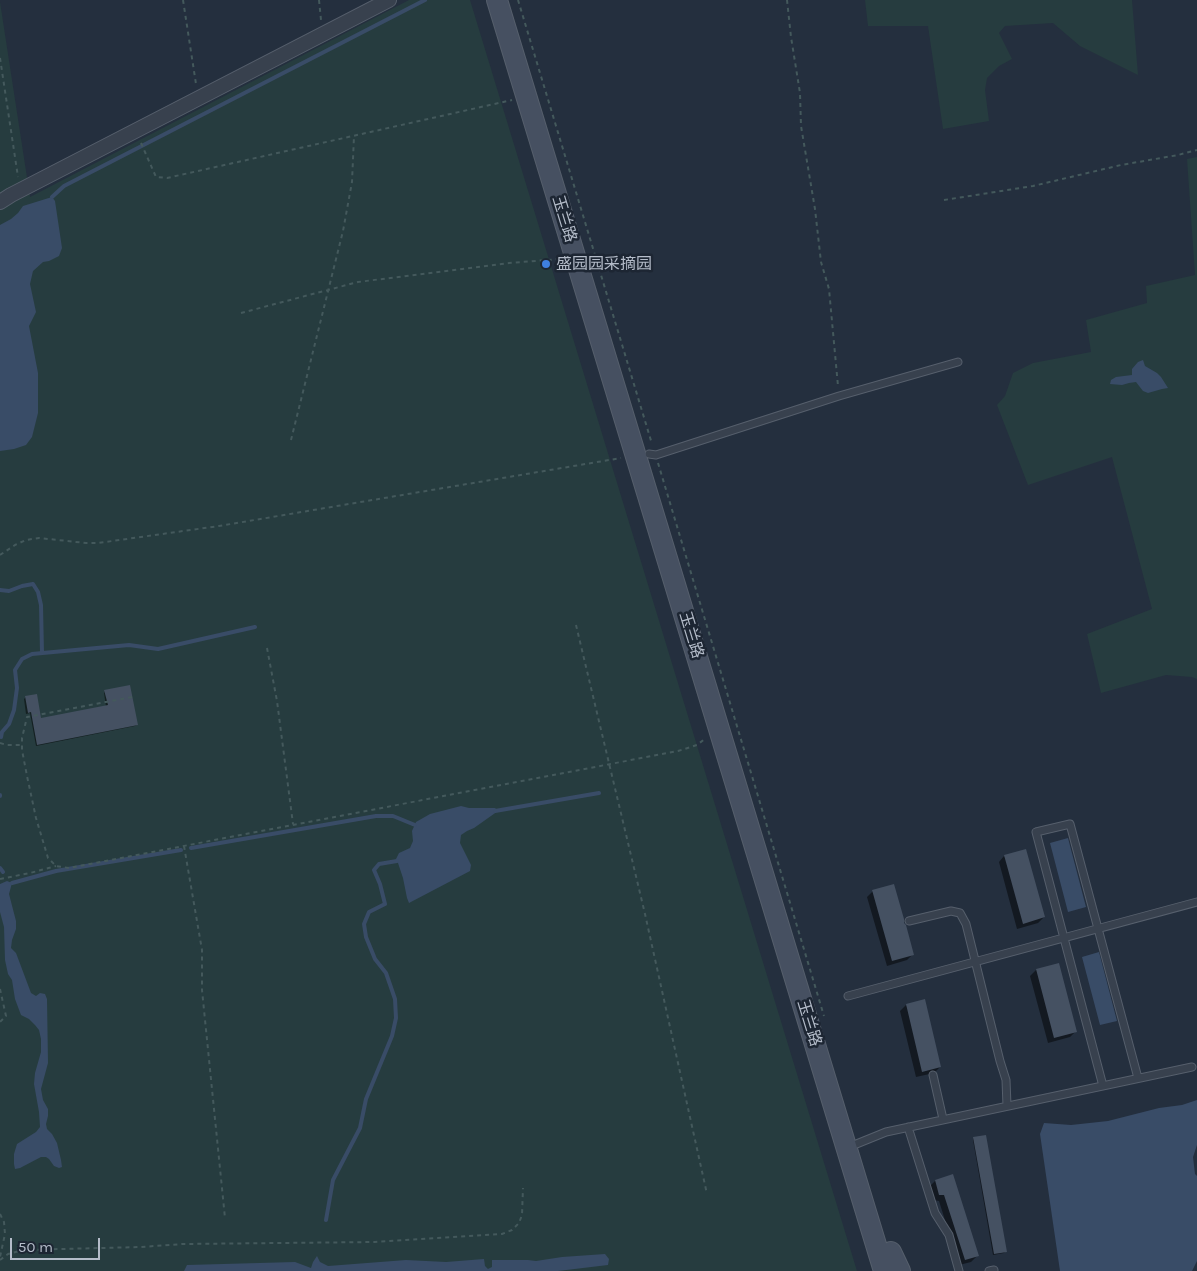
<!DOCTYPE html>
<html>
<head>
<meta charset="utf-8">
<style>
  body { margin:0 }
  #map { position:relative; width:1197px; height:1271px; overflow:hidden; background:#242f3e; font-family:Karla,sans-serif }
  canvas { display:block }
  .scale { position:absolute; left:10px; top:1238px; width:90px; height:22px; box-sizing:border-box; border:2px solid #b4bcc9; border-top:0; padding-left:6px; font-size:15px; line-height:18px; white-space:nowrap; color:#b4bcc9; -webkit-text-stroke:4px #1d2633; paint-order:stroke }
</style>
</head>
<body>
<div id="map">
<canvas width="1197" height="1271"></canvas>
<div class="scale">50 m</div>
</div>
<script>
const context = document.querySelector('canvas').getContext('2d');
context.lineJoin = 'round';
function paint(path, color) { context.fillStyle = color; context.fill(path, 'evenodd'); }
const shape = rows => new Path2D(rows.map(r => 'M' + r).join(''));
function stroke(path, color, width, dash) { context.strokeStyle = color; context.lineWidth = width; context.lineCap = dash ? 'butt' : 'round'; context.setLineDash(dash || []); context.stroke(path); }
function drawText(font, color, halo, rows, align = 'center') {
  context.font = font + ' Karla,"Noto Sans SC",sans-serif'; context.lineWidth = 5; context.setLineDash([]); context.textBaseline = 'middle'; context.strokeStyle = halo; context.fillStyle = color; for (const [text, x, y, turn = 0] of rows) {
    context.save(); context.translate(x, y); context.rotate((+turn || 0) * Math.PI / 180); context.textAlign = isNaN(turn) ? turn : align; if (halo) context.strokeText(text, 0, 0); context.fillText(text, 0, 0); context.restore();
  }
}
paint(shape([
  [409,0,470,0,857,1271,0,1271,0,2,30,197],
  [865,0,1132,0,1138,75,1080,46,1053,23,1005,26,999,33,1012,59,999,66,987,78,985,90,989,121,943,129,928,26,868,26],
  [1197,157,1197,679,1192,677,1166,675,1101,693,1087,634,1152,609,1112,457,1028,485,997,405,1005,396,1013,373,1033,363,1091,352,1086,320,1147,303,1146,286,1195,275,1187,159]
]), '#263c3f');
paint(shape([
  [52,197,55,201,62,248,59,256,49,261,43,262,33,271,30,284,36,312,29,326,38,373,38,413,32,437,26,445,14,449,0,451,0,225,11,219,18,213,23,206],
  [1143,360,1145,366,1157,373,1161,377,1168,388,1162,389,1148,393,1143,391,1136,382,1129,383,1122,385,1110,384,1111,380,1116,377,1132,375,1132,369,1138,362],
  [461,806,469,808,495,808,498,811,474,828,467,831,461,835,460,843,471,865,470,871,409,903,407,898,403,878,398,863,396,859,399,853,410,848,413,841,412,831,416,822,430,814],
  [1068,838,1086,907,1068,912,1050,843],
  [7,881,12,883,9,894,16,921,16,929,12,940,11,948,16,953,31,993,36,996,40,993,45,994,47,999,48,1063,41,1089,43,1100,48,1109,48,1116,46,1124,47,1129,52,1134,57,1143,61,1160,62,1167,59,1168,54,1166,49,1159,46,1157,41,1157,20,1168,15,1169,14,1164,14,1154,17,1144,36,1132,40,1127,39,1112,34,1084,35,1073,41,1052,41,1039,39,1030,35,1025,29,1019,21,1015,15,999,12,980,8,974,5,960,4,927,0,912,0,884],
  [1099,952,1117,1021,1100,1025,1082,957],
  [1197,1100,1197,1145,1193,1157,1195,1174,1197,1176,1197,1261,1192,1271,1060,1271,1040,1134,1044,1123,1071,1125,1108,1121,1159,1108,1182,1105],
  [605,1254,609,1259,608,1265,558,1271,184,1271,187,1265,295,1262,311,1268,313,1262,317,1256,320,1262,328,1266,406,1260,446,1262,484,1259,485,1266,488,1269,492,1267,492,1260,528,1260,536,1261,562,1257]
]), '#394c67');
paint(shape([
  [105,691,137,725,135,726,36,746,30,713,26,714,24,699,26,697,40,719,106,707,104,693],
  [1004,856,1044,917,1038,923,1017,929,999,862],
  [873,891,903,923,913,954,907,960,887,966,867,897],
  [1058,964,1076,1031,1070,1037,1048,1043,1030,976,1036,970],
  [906,1005,940,1067,934,1073,916,1077,900,1011],
  [974,1138,1006,1251,1004,1253,993,1255,973,1140],
  [952,1175,977,1256,971,1262,959,1265,939,1201,933,1200,929,1187,935,1181]
]), '#0007');
stroke(shape([
  [52,197,64,186,425,0],
  [0,590,9,591,22,586,33,584,38,592,41,605,42,653],
  [1,737,2,732,9,724,14,710,17,688,15,670,22,659,32,654,129,645,158,649,255,627],
  [0,795,0,796],
  [495,811,599,793],
  [191,848,376,816,393,816,415,825],
  [0,868,3,872],
  [12,883,56,871,181,850],
  [326,1220,333,1180,360,1128,366,1099,392,1036,396,1018,395,999,386,973,375,959,366,937,364,924,369,912,385,904,380,884,374,870,379,864,397,861]
]), '#394c67', 4);
paint(shape([
  [130,685,138,725,37,745,31,712,28,713,25,696,37,694,41,718,108,705,104,690],
  [1026,849,1045,917,1023,924,1004,855],
  [894,884,904,919,904,923,906,925,914,955,892,961,872,890],
  [1059,963,1077,1032,1054,1038,1036,969],
  [925,999,941,1067,922,1072,906,1004],
  [986,1135,1007,1252,994,1254,973,1137],
  [953,1174,979,1256,965,1260,944,1195,939,1195,935,1180]
]), '#455162');
const lane = shape([
  [649,454,656,455,839,396,958,362],
  [909,921,951,911,960,913,966,924,1000,1061,1006,1080,1007,1106],
  [848,996,1197,902],
  [933,1075,943,1119],
  [1103,1086,1036,832,1070,824,1138,1078],
  [908,1127,935,1213,949,1235,959,1271],
  [849,1147,886,1132,1192,1067],
  [989,1271,994,1270]
]);
const street = shape([
  [0,202,11,195,389,0]
]);
const secondary = shape([
  [497,0,884,1271],
  [891,1252,900,1271]
]);
stroke(lane, '#565f6c', 9);
stroke(street, '#565f6c', 16);
stroke(secondary, '#565f6c', 22);
stroke(shape([
  [183,0,196,84],
  [319,0,321,20],
  [518,0,652,444],
  [787,0,791,37,800,93,801,126,815,209,821,262,829,289,838,386],
  [0,58,18,177],
  [141,143,156,177,167,178,512,100],
  [944,200,1033,186,1121,165,1178,155,1197,150],
  [241,313,358,282,509,263,560,259],
  [291,440,343,231,352,182,354,136],
  [658,463,824,1016],
  [0,555,15,545,26,540,39,538,86,543,98,543,219,526,621,458],
  [576,625,645,914,707,1194],
  [267,648,277,701,293,824],
  [132,697,27,717,22,738,22,750,27,776,36,818,48,858,56,866,69,868,678,751,697,745,706,738],
  [0,743,7,745,22,745],
  [184,846,202,950,202,990,225,1218],
  [0,879,30,873,56,866],
  [0,989,6,1016,0,1022],
  [0,1214,4,1222,5,1234,0,1257],
  [0,1260,8,1254,23,1250,141,1247,183,1244,375,1242,502,1234,512,1230,519,1223,522,1215,523,1188]
]), '#44595c', 2, [4, 4]);
stroke(lane, '#38414e', 7);
stroke(street, '#38414e', 14);
stroke(secondary, '#465061', 20);
for (const [x, y, r, color] of [
  [546,264,5,"#3f7fe0"]
]) { const dot = new Path2D(); dot.arc(x, y, r, 0, 2 * Math.PI); context.fillStyle = color; context.fill(dot); stroke(dot, '#1d2633', 2); }
drawText('16px', '#b4bcc9', '#1d2633', [
  ["玉兰路",564,219,73],
  ["玉兰路",691,635,73],
  ["玉兰路",809,1023,73]
]);
drawText('16px', '#b4bcc9', '#1d2633', [
  ["盛园园采摘园",556,264]
], 'left');
</script>
</body>
</html>
